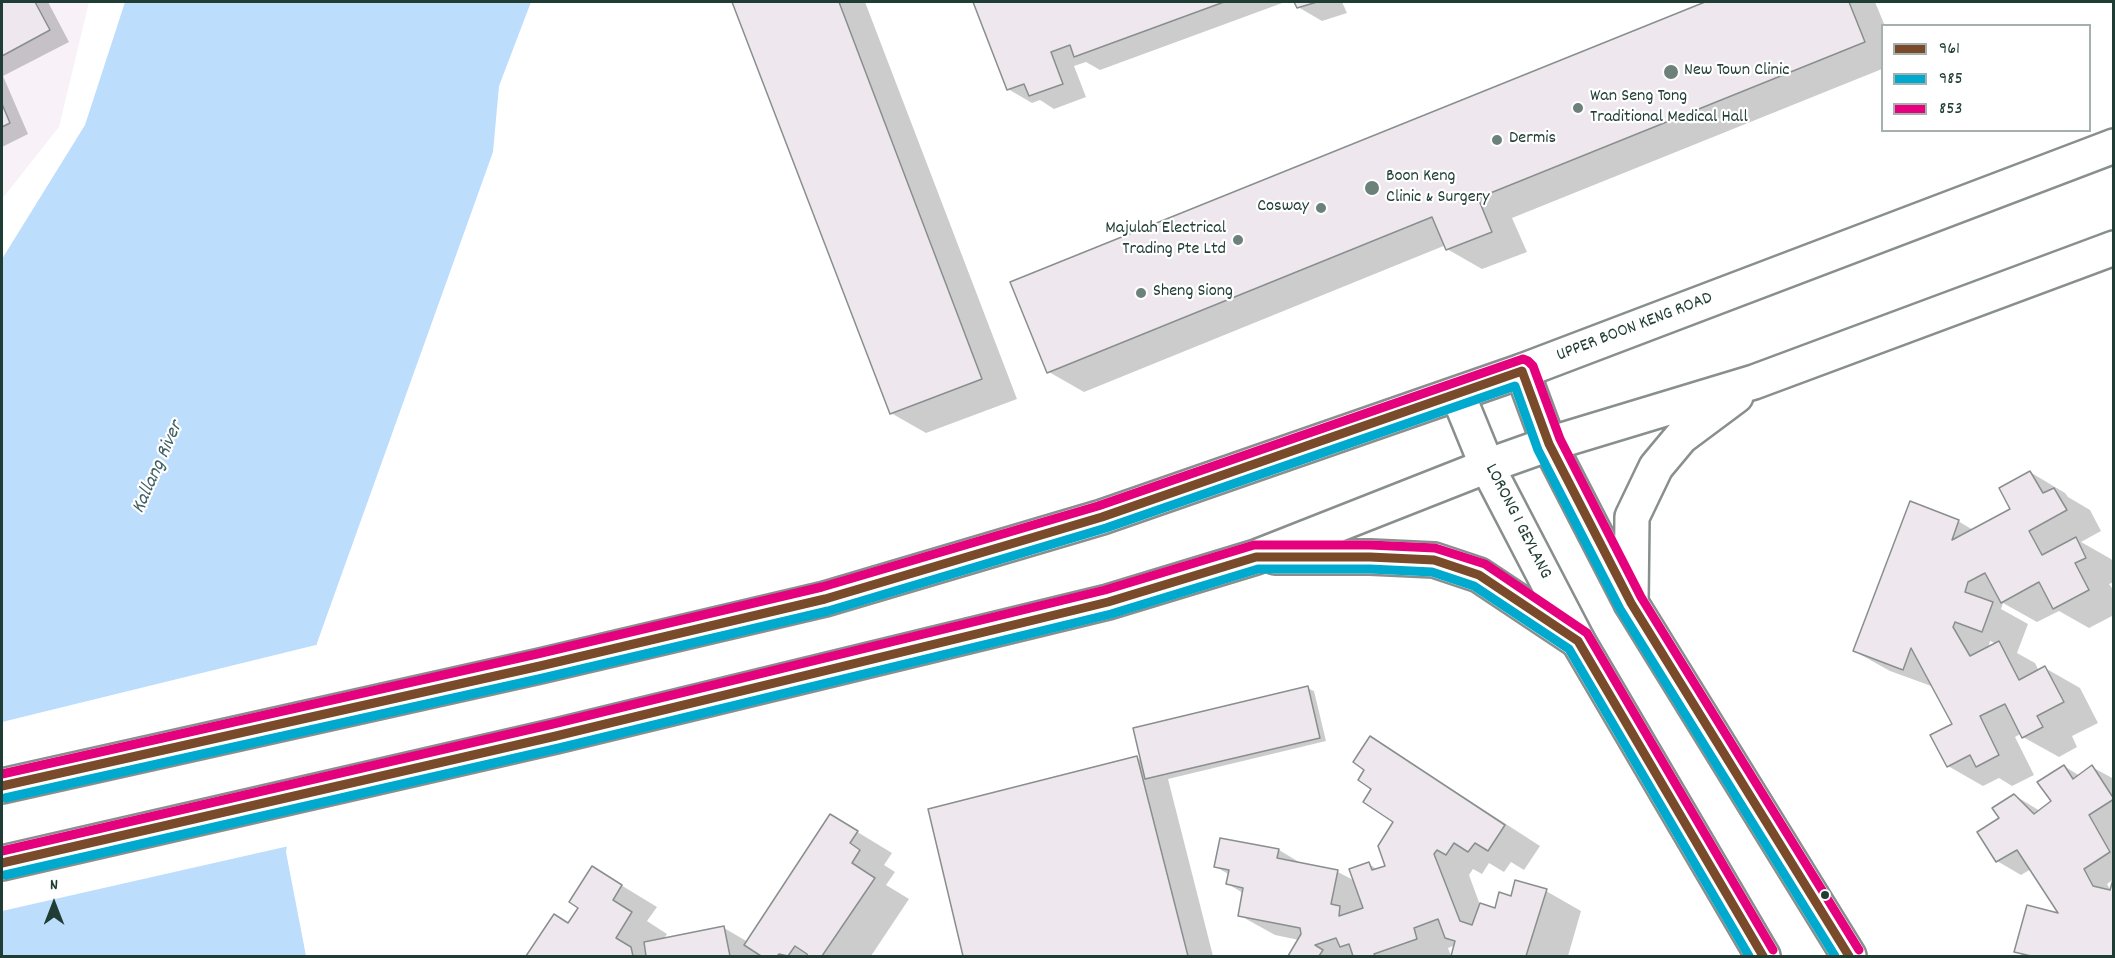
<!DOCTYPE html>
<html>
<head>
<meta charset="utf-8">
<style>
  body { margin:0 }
  #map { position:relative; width:2115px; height:958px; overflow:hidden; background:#fff; font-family:Dekko,sans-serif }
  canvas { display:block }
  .frame { position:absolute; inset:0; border:3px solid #1f3d34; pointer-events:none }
  .legend { position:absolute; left:1881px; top:24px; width:210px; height:108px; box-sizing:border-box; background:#fff; border:2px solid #a5b1ae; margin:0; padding:8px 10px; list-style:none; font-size:18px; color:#1f3d34 }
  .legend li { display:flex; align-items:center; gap:12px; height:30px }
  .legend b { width:30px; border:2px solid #a5b1ae }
  .north { position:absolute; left:24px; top:874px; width:60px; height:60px; -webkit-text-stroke:4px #fff; paint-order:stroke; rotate:0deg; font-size:16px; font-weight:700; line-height:24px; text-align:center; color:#1f3d34 }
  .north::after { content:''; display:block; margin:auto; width:21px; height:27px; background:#1f3d34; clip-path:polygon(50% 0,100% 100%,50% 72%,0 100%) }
</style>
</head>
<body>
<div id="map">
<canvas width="2115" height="958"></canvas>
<div class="frame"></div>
<ul class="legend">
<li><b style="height:8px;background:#7a4b2a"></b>961</li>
<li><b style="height:8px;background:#00a9ce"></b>985</li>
<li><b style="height:8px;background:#e5007d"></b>853</li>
</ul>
<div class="north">N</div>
</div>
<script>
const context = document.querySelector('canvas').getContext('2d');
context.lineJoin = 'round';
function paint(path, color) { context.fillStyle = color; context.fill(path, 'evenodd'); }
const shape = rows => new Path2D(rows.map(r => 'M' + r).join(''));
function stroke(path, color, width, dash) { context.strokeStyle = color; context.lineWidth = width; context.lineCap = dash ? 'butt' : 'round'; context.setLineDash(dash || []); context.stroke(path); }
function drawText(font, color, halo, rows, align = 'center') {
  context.font = font + ' Dekko,sans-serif'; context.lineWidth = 4.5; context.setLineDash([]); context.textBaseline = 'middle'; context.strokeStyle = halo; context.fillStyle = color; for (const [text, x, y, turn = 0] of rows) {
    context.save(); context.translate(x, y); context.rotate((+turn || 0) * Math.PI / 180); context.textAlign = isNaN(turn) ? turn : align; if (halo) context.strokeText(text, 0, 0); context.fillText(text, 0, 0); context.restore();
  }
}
paint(shape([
  [2,2,89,2,59,127,2,199]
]), '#f8f2f8');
paint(shape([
  [125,2,531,2,499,86,493,152,317,643,286,852,306,956,2,956,2,259,85,125]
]), '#bdddfd');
paint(shape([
  [320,644,289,846,2,911,2,722]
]), '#fff');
paint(shape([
  [2,2,48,2,69,42,3,76,28,134,2,147],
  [734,2,865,2,1017,399,926,433,891,413],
  [975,2,1285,2,1100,70,1086,62,1074,66,1086,97,1054,109,1040,100,1032,103,1008,89],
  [1296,2,1342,2,1347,13,1322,21,1298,7],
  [1709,2,1875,2,1885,26,1882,26,1882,69,1512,218,1527,252,1482,269,1447,249,1446,245,1084,392,1049,372,1012,283],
  [2030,472,2065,493,2068,497,2090,510,2101,531,2081,542,2111,559,2114,564,2114,582,2109,584,2114,591,2114,615,2089,628,2059,611,2037,622,2003,603,2001,609,2028,624,2017,653,2035,663,2039,671,2045,668,2080,688,2098,723,2072,736,2077,747,2059,757,2023,737,2022,733,2015,737,2034,775,2012,786,1999,778,1983,786,1948,766,1954,724,1934,687,1890,671,1854,651,1958,521,1973,530,2012,509],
  [1990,641,1997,644,1988,649],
  [1307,688,1314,691,1326,741,1168,779,1213,956,965,956,930,810,1137,758,1142,761],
  [1370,738,1405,759,1540,846,1524,870,1511,862,1504,872,1489,863,1482,874,1473,869,1469,875,1480,905,1495,910,1512,898,1546,891,1581,911,1568,956,1452,956,1456,945,1448,948,1451,956,1289,956,1299,940,1275,935,1239,915,1243,893,1228,884,1230,875,1216,867,1279,850,1304,865,1338,872,1355,881,1369,864,1378,870,1387,867,1395,822,1373,789,1366,770],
  [2064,766,2080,776,2092,767,2114,779,2114,879,2107,884,2111,891,2114,882,2114,956,2025,956,2016,952,2061,915,2031,869,2021,875,1997,861,2001,819,2014,795,2040,811,2053,801],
  [831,816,892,853,884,865,895,872,886,885,909,899,871,956,764,956,760,954,761,956,528,956,554,916,569,925,580,907,593,868,657,907,647,921,667,934,663,940,724,928,748,942]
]), '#0003');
const building = shape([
  [2,2,35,2,50,30,2,56,2,2],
  [732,2,839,2,982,379,890,414,732,2],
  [973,2,1224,2,1074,57,1070,45,1051,52,1063,84,1029,96,1024,84,1007,90,973,2],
  [1294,2,1317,2,1297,8,1294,2],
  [1705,2,1849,2,1865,42,1478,198,1492,232,1446,250,1432,217,1047,373,1010,282,1705,2],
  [2,104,10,123,2,127,2,104],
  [2030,471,2043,493,2054,488,2067,510,2029,531,2042,555,2076,537,2086,558,2075,563,2089,590,2053,609,2039,582,2001,603,1985,573,1968,582,1965,592,1993,602,1982,632,1955,622,1953,627,1970,656,1999,641,2019,680,2045,666,2064,702,2037,716,2043,727,2022,738,2005,704,1980,716,1999,755,1976,767,1970,755,1947,767,1930,735,1952,724,1911,648,1903,670,1853,651,1910,501,1959,520,1952,540,2010,509,1999,488,2030,471],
  [1308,686,1320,738,1145,779,1133,728,1308,686],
  [1370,736,1505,825,1488,851,1475,843,1468,852,1454,843,1446,855,1437,850,1434,854,1460,921,1472,925,1480,903,1495,908,1499,892,1511,896,1515,880,1547,889,1526,956,1451,956,1455,941,1445,938,1438,919,1414,928,1417,939,1374,954,1375,956,1353,956,1349,944,1340,947,1336,938,1315,945,1323,950,1319,956,1288,956,1301,934,1300,928,1238,916,1243,888,1226,884,1229,870,1214,867,1220,838,1279,849,1277,858,1338,870,1331,904,1340,906,1339,916,1363,908,1349,869,1369,862,1372,870,1385,866,1378,846,1393,822,1363,802,1371,789,1358,780,1364,770,1353,762,1370,736],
  [1137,756,1188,956,963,956,928,809,1137,756],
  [2064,765,2073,779,2092,765,2114,799,2089,815,2110,852,2084,869,2093,886,2110,890,2114,876,2114,956,2031,956,2014,952,2027,905,2058,913,2017,850,1996,862,1977,832,1999,818,1992,808,2014,794,2034,814,2051,801,2037,782,2064,765],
  [830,814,858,831,850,843,860,850,852,863,875,878,822,956,808,956,807,954,795,946,788,956,779,954,777,956,761,956,744,945,830,814],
  [592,866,622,885,613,900,632,912,616,938,631,947,633,956,526,956,554,914,568,923,578,908,569,902,592,866],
  [724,926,730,956,643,956,646,956,644,942,724,926]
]);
paint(building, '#efe7ee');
stroke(building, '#898f8d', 1.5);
const street = shape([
  [1522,371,1549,444,1631,603,1849,956],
  [1458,395,1487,466,1578,641,1763,956]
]);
const secondary = shape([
  [1275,557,1370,557,1434,560,1479,575,1578,641],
  [1631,603,1632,517,1656,467,1681,437,1736,396],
  [2,786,540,666,825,599,1102,517,1522,371,2114,146],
  [2,863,556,736,1108,602,1256,557,1487,466,1549,444,1754,382,2114,248]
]);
stroke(street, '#898f8d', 38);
stroke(secondary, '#898f8d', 38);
stroke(street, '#fff', 33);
stroke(secondary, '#fff', 33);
stroke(shape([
  [2,786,540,666,825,599,1102,517,1522,371,1549,444,1631,603,1849,956],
  [2,863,556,736,1108,602,1256,557,1370,557,1434,560,1479,575,1578,641,1763,956]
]), '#7a4b2a', 9);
stroke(shape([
  [5,798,543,678,828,611,1106,528,1515,386,1538,450,1620,609,1835,956],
  [5,875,559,748,1111,614,1258,569,1370,569,1432,572,1474,586,1569,649,1749,956]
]), '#00a9ce', 9);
stroke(shape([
  [2,774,537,654,822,587,1098,506,1523,359,1528,361,1533,366,1560,439,1641,597,1859,950],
  [2,851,553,724,1105,590,1254,545,1370,545,1435,548,1485,564,1587,633,1773,950]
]), '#e5007d', 9);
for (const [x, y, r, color] of [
  [1671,72,8,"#6d817b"],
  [1578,108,6,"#6d817b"],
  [1497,140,6,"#6d817b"],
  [1372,188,8,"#6d817b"],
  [1321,208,6,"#6d817b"],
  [1238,240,6,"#6d817b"],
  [1141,293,6,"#6d817b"],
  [1825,895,5,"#1f3d34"]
]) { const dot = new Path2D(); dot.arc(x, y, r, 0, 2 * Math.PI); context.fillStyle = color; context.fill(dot); stroke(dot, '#fff', 2); }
drawText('18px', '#1f3d34', '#fff', [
  ["New Town Clinic",1684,72],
  ["Wan Seng Tong",1590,98],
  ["Traditional Medical Hall",1590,119],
  ["Dermis",1509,140],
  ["Boon Keng",1386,178],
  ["Clinic & Surgery",1386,199],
  ["Cosway",1309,208,"right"],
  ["Majulah Electrical",1226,230,"right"],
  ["Trading Pte Ltd",1226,251,"right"],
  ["Sheng Siong",1153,293]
], 'left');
drawText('18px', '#1f3d34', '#fff', [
  ["UPPER BOON KENG ROAD",1635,328,-21],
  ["LORONG 1 GEYLANG",1517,522,63]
]);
drawText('italic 20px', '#406266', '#fff', [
  ["Kallang River",159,468,-66]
]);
</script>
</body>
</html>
